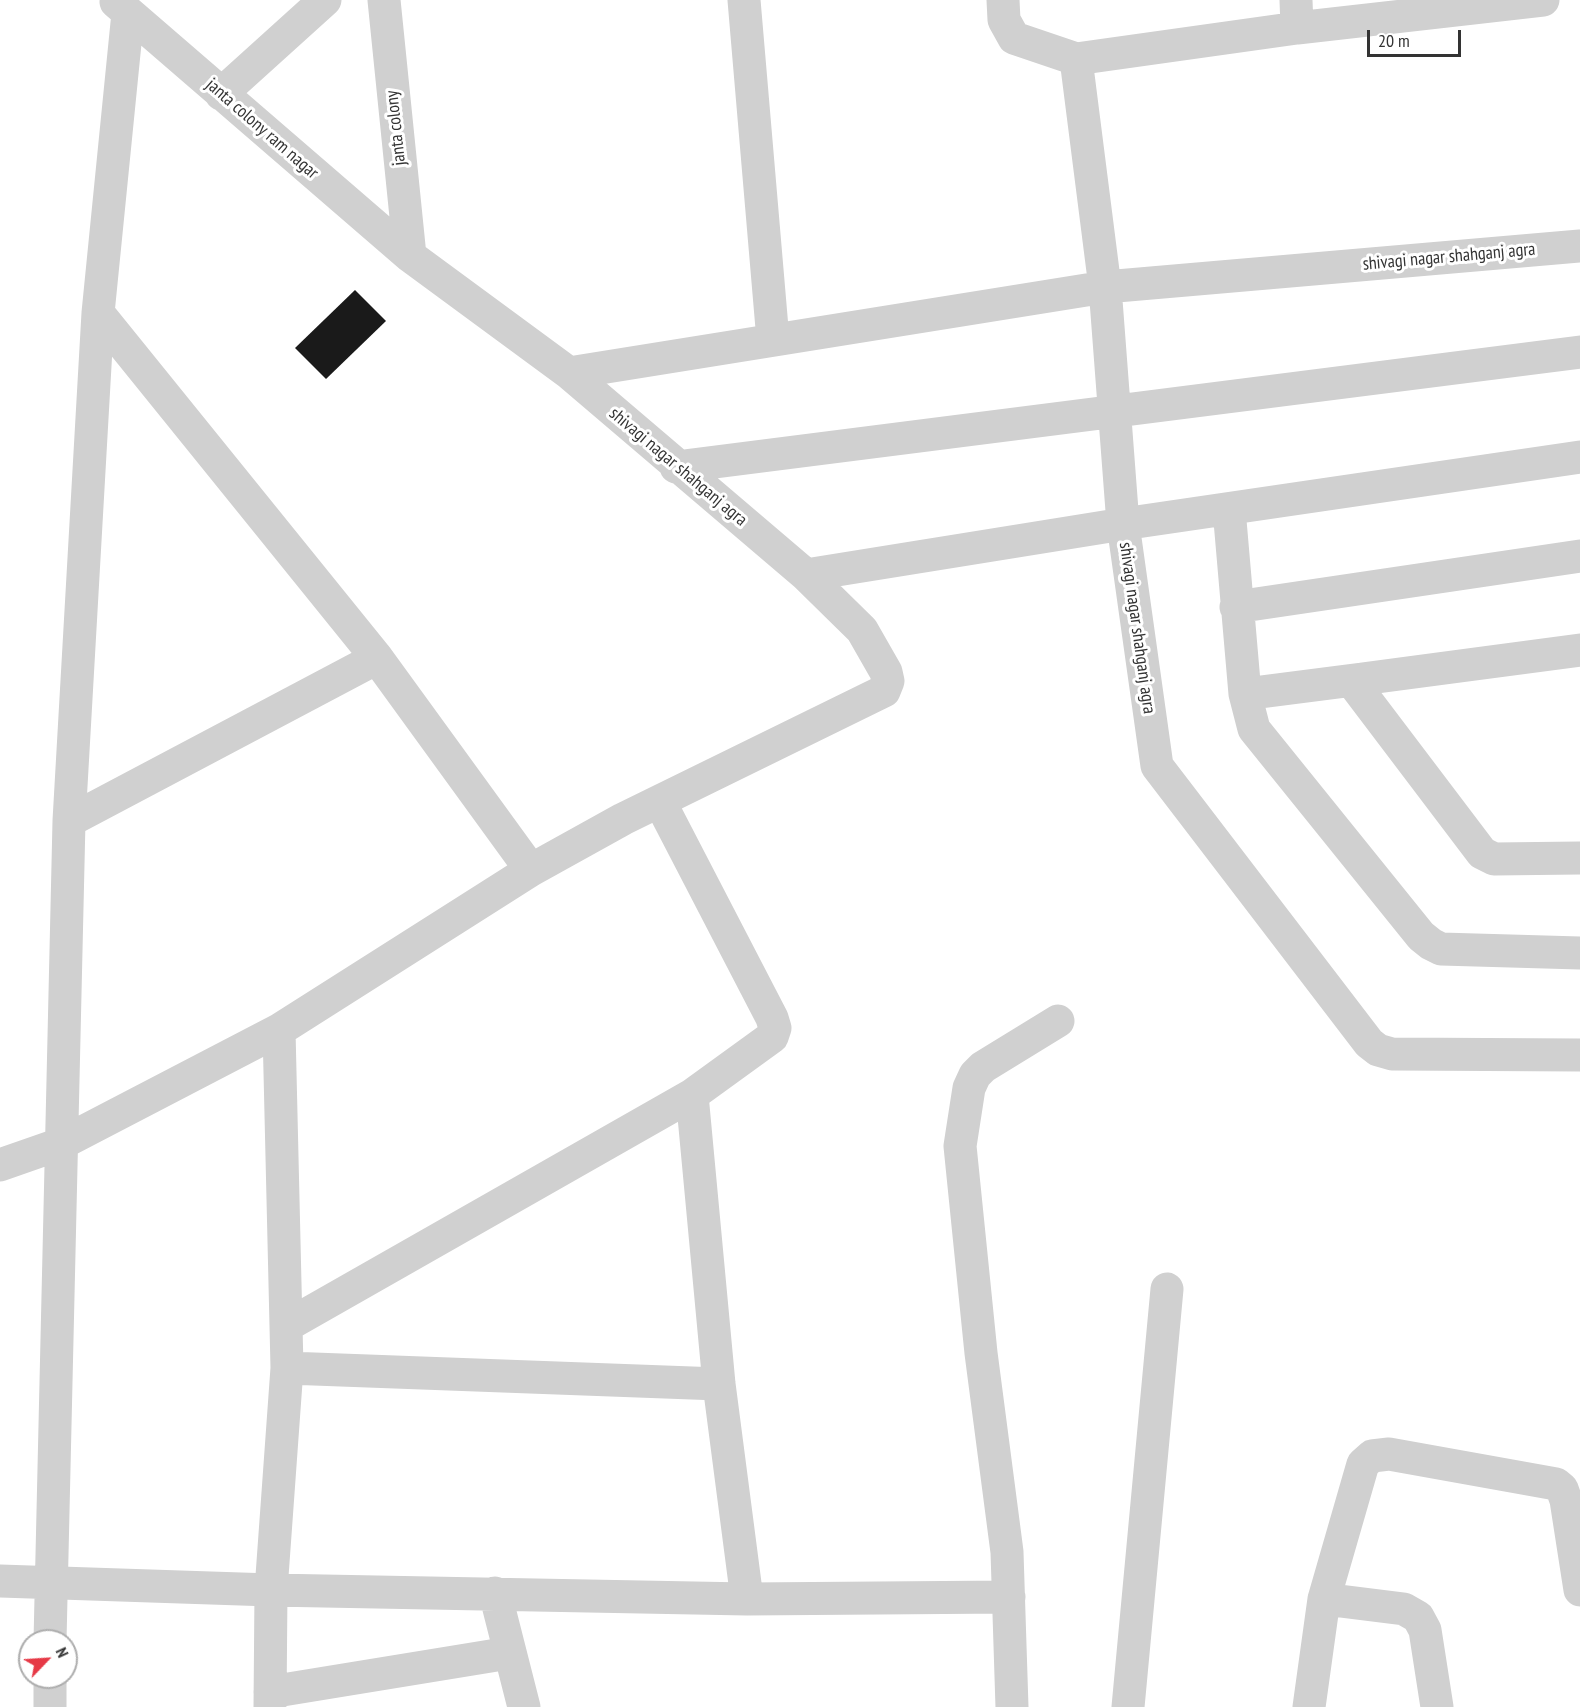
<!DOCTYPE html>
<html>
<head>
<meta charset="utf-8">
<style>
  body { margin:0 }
  #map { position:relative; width:1580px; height:1707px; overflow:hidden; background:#fff; font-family:"PT Sans Narrow",sans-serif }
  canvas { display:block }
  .north { position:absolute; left:18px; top:1629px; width:60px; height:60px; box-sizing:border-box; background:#fff; border:2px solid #adadad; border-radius:50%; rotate:65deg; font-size:16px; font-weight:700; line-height:24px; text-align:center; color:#333 }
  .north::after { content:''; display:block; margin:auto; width:21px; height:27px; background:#e63946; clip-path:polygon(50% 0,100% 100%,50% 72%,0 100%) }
  .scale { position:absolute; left:1367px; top:30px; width:94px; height:27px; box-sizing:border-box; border:3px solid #333; border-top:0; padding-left:8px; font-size:18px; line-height:21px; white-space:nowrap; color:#333; -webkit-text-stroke:4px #fff; paint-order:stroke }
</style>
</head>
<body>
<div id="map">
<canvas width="1580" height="1707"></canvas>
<div class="north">N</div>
<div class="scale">20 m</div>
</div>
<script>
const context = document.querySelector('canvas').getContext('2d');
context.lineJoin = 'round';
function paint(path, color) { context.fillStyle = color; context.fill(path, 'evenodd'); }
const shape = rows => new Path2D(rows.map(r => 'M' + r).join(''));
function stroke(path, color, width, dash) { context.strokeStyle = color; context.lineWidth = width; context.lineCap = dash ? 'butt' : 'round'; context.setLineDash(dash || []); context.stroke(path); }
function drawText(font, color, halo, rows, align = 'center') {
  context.font = font + ' "PT Sans Narrow",sans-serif'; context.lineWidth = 6; context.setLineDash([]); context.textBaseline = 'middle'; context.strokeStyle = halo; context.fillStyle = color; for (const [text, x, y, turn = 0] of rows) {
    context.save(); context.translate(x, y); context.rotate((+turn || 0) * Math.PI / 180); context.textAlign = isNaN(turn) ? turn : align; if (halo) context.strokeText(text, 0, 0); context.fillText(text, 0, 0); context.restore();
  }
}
paint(shape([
  [355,290,386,321,326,379,295,348]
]), '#1a1a1a');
stroke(shape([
  [384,0,410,256],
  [744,0,773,340],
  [1003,0,1004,20,1014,38,1076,59,1105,287,1123,524,1580,457],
  [1296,0,1297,28],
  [116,2,410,256,569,373,1105,287,1580,246],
  [1076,59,1297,28,1543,0],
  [221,94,325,0],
  [98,313,377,658,531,870,279,1030,287,1368,271,1590,270,1707],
  [569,373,806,575,1123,524,1157,766,1369,1043,1378,1050,1392,1054,1580,1055],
  [676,467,1580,352],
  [1229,509,1245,694,1254,729,1421,936,1431,944,1441,949,1580,953],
  [1236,607,1580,556],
  [1580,650,1362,679,1358,682,1357,688,1482,853,1494,859,1580,858],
  [1245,694,1362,679],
  [69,821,377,658],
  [531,870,623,819,884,691,888,681,886,672,862,630,806,575],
  [692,1095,719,1384,747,1599],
  [0,1165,60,1144,279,1030],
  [286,1326,692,1095,772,1037,775,1028,772,1018,660,802],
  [287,1368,719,1384],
  [0,1581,271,1590,747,1599,1009,1597],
  [495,1593,524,1707],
  [1324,1599,1404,1609,1418,1617,1425,1630,1437,1707],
  [50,1641,69,821,98,313,128,13],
  [50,1677,50,1707],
  [270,1692,509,1653],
  [1012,1707,1007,1552,981,1353,960,1146,969,1088,975,1075,983,1067,1058,1021],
  [1128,1707,1167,1289],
  [1309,1707,1324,1599,1363,1464,1372,1456,1389,1454,1556,1484,1562,1489,1566,1500,1580,1590]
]), '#d0d0d0', 33);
drawText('18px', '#333', '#fff', [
  ["janta colony",396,128,-96],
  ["janta colony ram nagar",262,129,41],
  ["shivagi nagar shahganj agra",1449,257,-5],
  ["shivagi nagar shahganj agra",678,467,40],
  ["shivagi nagar shahganj agra",1137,628,82]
]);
</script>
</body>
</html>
